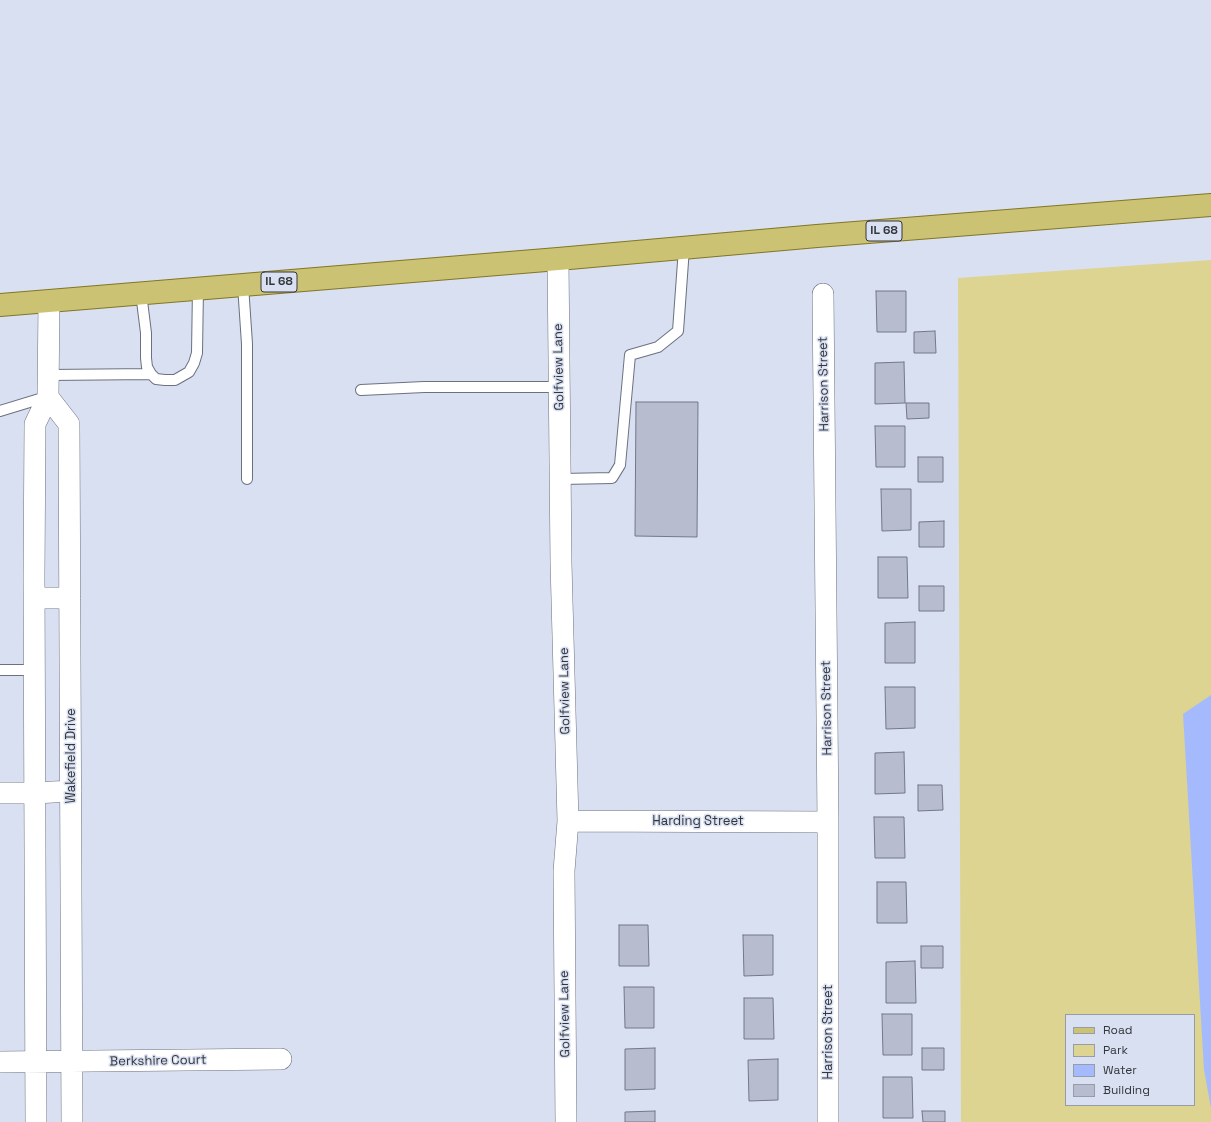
<!DOCTYPE html>
<html>
<head>
<meta charset="utf-8">
<style>
	body { margin:0 }
	#map { position:relative; width:1211px; height:1122px; overflow:hidden; background:#d9e0f1; font-family:"Space Grotesk",sans-serif }
	canvas { display:block }
	.legend { position:absolute; left:1065px; top:1014px; width:130px; height:92px; box-sizing:border-box; background:#d9e0f1; border:1px solid #979ca9; margin:0; padding:5px 7px; list-style:none; font-size:12px; color:#34363d }
	.legend li { display:flex; align-items:center; gap:8px; height:20px }
	.legend b { width:20px; border:1px solid #979ca9 }
</style>
</head>
<body>
<div id="map">
<canvas width="1211" height="1122"></canvas>
<ul class="legend">
<li><b style="height:5px;background:#ccc274"></b>Road</li>
<li><b style="height:11px;background:#ddd491"></b>Park</li>
<li><b style="height:11px;background:#a5bafd"></b>Water</li>
<li><b style="height:11px;background:#b7bdce"></b>Building</li>
</ul>
</div>
<script>
const c = document.querySelector('canvas').getContext('2d');
c.lineJoin = 'round';
function paint(path, color) { c.fillStyle = color; c.fill(path, 'evenodd'); }
const toPath = rows => new Path2D(rows.map(r => 'M' + r).join(''));
function stroke(path, color, width, dash) { c.strokeStyle = color; c.lineWidth = width; c.lineCap = dash ? 'butt' : 'round'; c.setLineDash(dash || []); c.stroke(path); }
function drawText(font, color, halo, rows, align = 'center') {
  c.font = font + ' "Space Grotesk",sans-serif'; c.lineWidth = 3; c.setLineDash([]); c.textBaseline = 'middle'; c.strokeStyle = halo; c.fillStyle = color; for (const [text, x, y, turn = 0] of rows) {
    c.save(); c.translate(x, y); c.rotate((+turn || 0) * Math.PI / 180); c.textAlign = isNaN(turn) ? turn : align; if (halo) c.strokeText(text, 0, 0); c.fillText(text, 0, 0); c.restore();
  }
}
paint(toPath([
	[1211,260,1211,1122,961,1122,958,278],
	[1066,1015,1194,1015,1194,1105,1066,1105]
]), '#ddd491');
paint(toPath([
	[1211,695,1211,1108,1204,1070,1183,714]
]), '#a5bafd');
const building = toPath([
	[876,291,906,291,906,332,877,332,876,291],
	[935,331,936,353,914,353,914,332,935,331],
	[904,362,905,403,875,404,875,363,904,362],
	[636,402,698,402,697,537,635,536,636,402],
	[906,403,929,403,929,418,907,419,906,403],
	[875,426,905,426,905,467,876,467,875,426],
	[918,457,943,457,943,482,918,482,918,457],
	[881,489,911,489,911,530,882,531,881,489],
	[944,521,944,547,919,547,919,522,944,521],
	[878,557,907,557,908,598,878,598,878,557],
	[919,586,944,586,944,611,919,611,919,586],
	[915,622,915,663,885,663,885,623,915,622],
	[885,687,915,687,915,728,886,729,885,687],
	[904,752,905,793,875,794,875,753,904,752],
	[918,785,942,785,943,810,918,811,918,785],
	[874,817,904,817,905,858,875,858,874,817],
	[877,882,906,882,907,923,877,923,877,882],
	[619,925,648,925,649,966,619,966,619,925],
	[743,935,773,935,773,975,744,976,743,935],
	[921,946,943,946,943,968,921,968,921,946],
	[915,961,916,1003,886,1003,886,962,915,961],
	[624,987,654,987,654,1028,625,1028,624,987],
	[744,998,773,998,774,1039,744,1039,744,998],
	[882,1014,912,1014,912,1055,883,1055,882,1014],
	[655,1048,655,1089,625,1090,625,1049,655,1048],
	[922,1048,944,1048,944,1070,922,1070,922,1048],
	[778,1059,778,1100,749,1101,748,1060,778,1059],
	[883,1077,912,1077,913,1118,883,1118,883,1077],
	[655,1111,655,1122,625,1122,625,1112,655,1111],
	[922,1111,945,1111,945,1122,923,1122,922,1111]
]);
paint(building, '#b7bdce');
stroke(building, '#737888', 1);
const lane = toPath([
	[243,285,247,344,247,479],
	[141,293,146,333,146,358,147,367,151,374,156,379,165,380,175,380,189,372,194,363,197,353,198,288],
	[49,375,151,374],
	[361,390,424,387,560,387],
	[0,411,46,397],
	[561,479,612,478,620,465,630,355,658,347,678,331,684,248],
	[0,670,34,670]
]);
const street = toPath([
	[558,259,561,563,568,821,564,871,566,1122],
	[823,294,828,822,828,1122],
	[48,397,69,424,72,1122],
	[34,598,70,598],
	[0,793,35,793,71,791],
	[568,821,828,822],
	[0,1062,281,1059],
	[36,1122,34,576,35,424,48,397,49,301]
]);
const primary = toPath([
	[0,305,558,259,817,236,1211,205]
]);
stroke(lane, '#6b7180', 12);
stroke(street, '#6b7180', 22);
stroke(primary, '#817624', 24);
stroke(lane, '#fff', 10);
stroke(street, '#fff', 21);
stroke(primary, '#ccc274', 22);
for (const [x, y, w] of [
	[884,231,36],
	[279,282,36]
]) { const box = new Path2D(); box.roundRect(x - w / 2, y - 10, w, 20, 3); c.fillStyle = '#d9e0f1'; c.fill(box); stroke(box, '#34363d', 1); }
drawText('bold 12px', '#34363d', null, [
	["IL 68",884,231],
	["IL 68",279,282]
]);
drawText('13px', '#34363d', '#d9e0f1', [
	["Golfview Lane",559,367,-91],
	["Harrison Street",824,384,-91],
	["Golfview Lane",565,691,-91],
	["Harrison Street",827,708,-91],
	["Wakefield Drive",71,756,-90],
	["Harding Street",698,821],
	["Golfview Lane",565,1014,-91],
	["Harrison Street",828,1032,-90],
	["Berkshire Court",158,1061,-1]
]);
</script>
</body>
</html>
